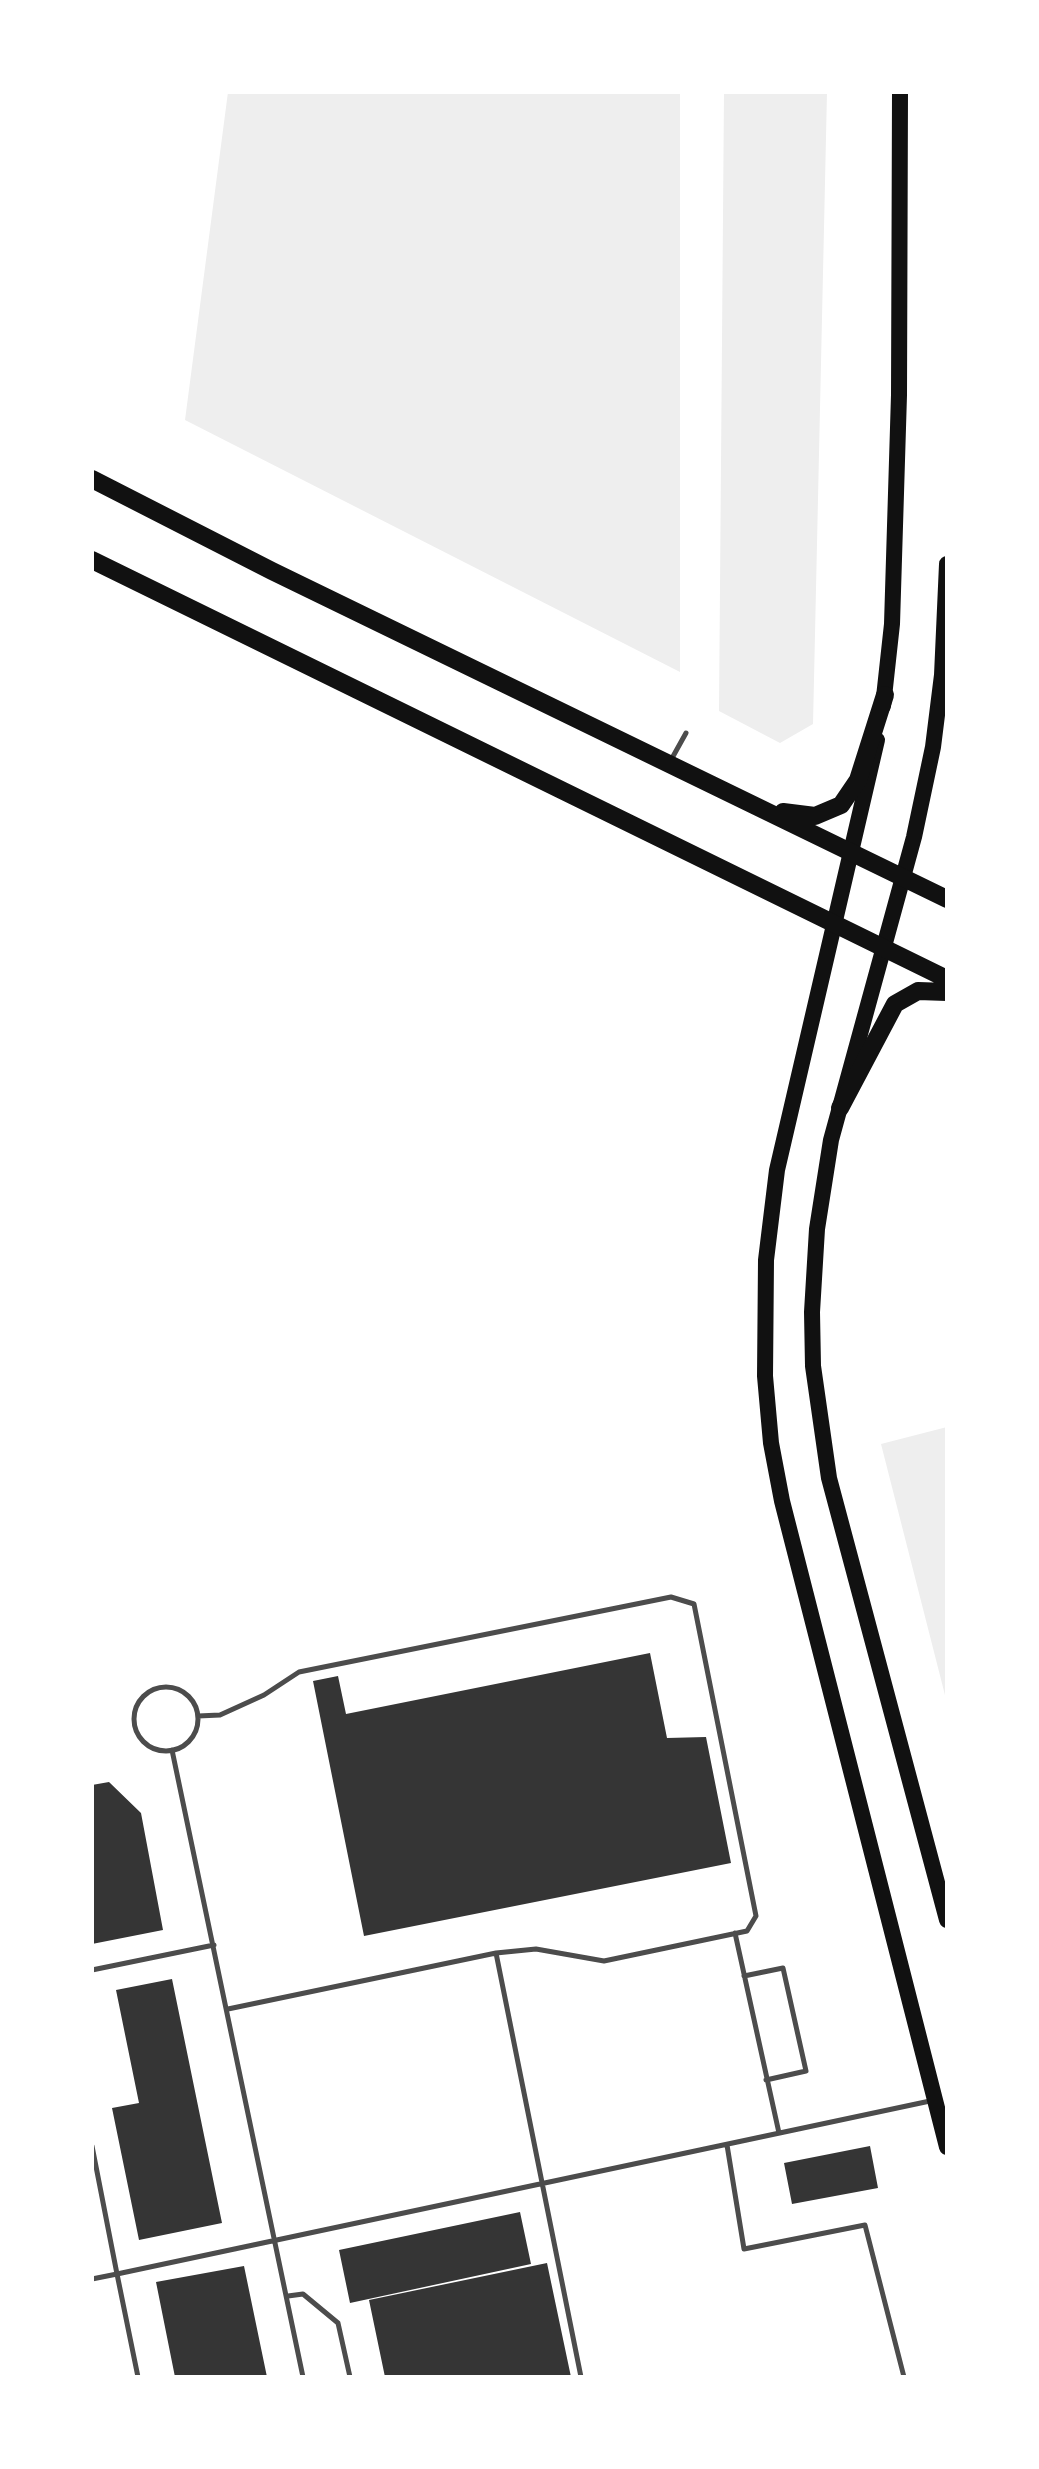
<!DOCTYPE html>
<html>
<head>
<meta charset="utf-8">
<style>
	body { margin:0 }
	#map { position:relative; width:1039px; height:2469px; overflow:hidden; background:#fff; font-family:Lato,sans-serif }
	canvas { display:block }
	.frame { position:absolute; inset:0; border:94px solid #fff; pointer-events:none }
</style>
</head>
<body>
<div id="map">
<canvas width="1039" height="2469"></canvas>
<div class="frame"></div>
</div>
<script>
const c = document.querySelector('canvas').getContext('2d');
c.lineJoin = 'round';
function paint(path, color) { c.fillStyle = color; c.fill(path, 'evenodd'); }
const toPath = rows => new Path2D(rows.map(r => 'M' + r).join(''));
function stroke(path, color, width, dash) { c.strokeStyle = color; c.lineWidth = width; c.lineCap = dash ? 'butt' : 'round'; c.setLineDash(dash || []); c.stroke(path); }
paint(toPath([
	[228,92,680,92,680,672,185,420],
	[724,92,827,92,813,724,780,743,719,711],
	[947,1427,947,1703,881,1444]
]), '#eee');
paint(toPath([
	[650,1653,667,1738,706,1737,731,1863,364,1936,313,1681,338,1676,346,1714],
	[109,1782,141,1813,163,1930,92,1944,92,1785],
	[172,1979,222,2223,139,2240,112,2108,139,2103,116,1990],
	[870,2146,878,2188,792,2204,784,2163],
	[520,2212,531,2264,350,2303,339,2250],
	[547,2263,571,2377,385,2377,369,2300],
	[244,2266,267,2377,175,2377,156,2282]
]), '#353535');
stroke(toPath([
	[671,760,686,733],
	'134 1719a32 32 0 1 1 64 0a32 32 0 1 1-64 0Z',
	[198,1716,220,1715,264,1695,299,1672,671,1597,694,1604,756,1916,747,1931,604,1961,536,1949,496,1953,228,2009],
	[172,1750,303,2377],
	[735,1933,779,2133],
	[496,1953,581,2377],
	[92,1970,214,1945],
	[744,1976,783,1968,806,2071,766,2080],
	[727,2145,744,2249,865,2225,904,2377],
	[92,2146,117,2274,930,2101],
	[92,2279,117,2274,138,2377],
	[288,2296,303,2294,338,2323,350,2377]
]), '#4c4c4c', 5);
stroke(toPath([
	[947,564,942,675,933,747,914,837,831,1140,817,1229,812,1312,813,1366,829,1478,947,1920],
	[883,706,892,624,899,395,900,92],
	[877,740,777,1170,766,1260,765,1376,771,1443,782,1501,947,2147]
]), '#111', 16);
stroke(toPath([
	[92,479,272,571,947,899],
	[92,560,947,979],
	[783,812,815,816,841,805,858,780,885,695],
	[840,1108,895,1004,918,991,947,992]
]), '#111', 18);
</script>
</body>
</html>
